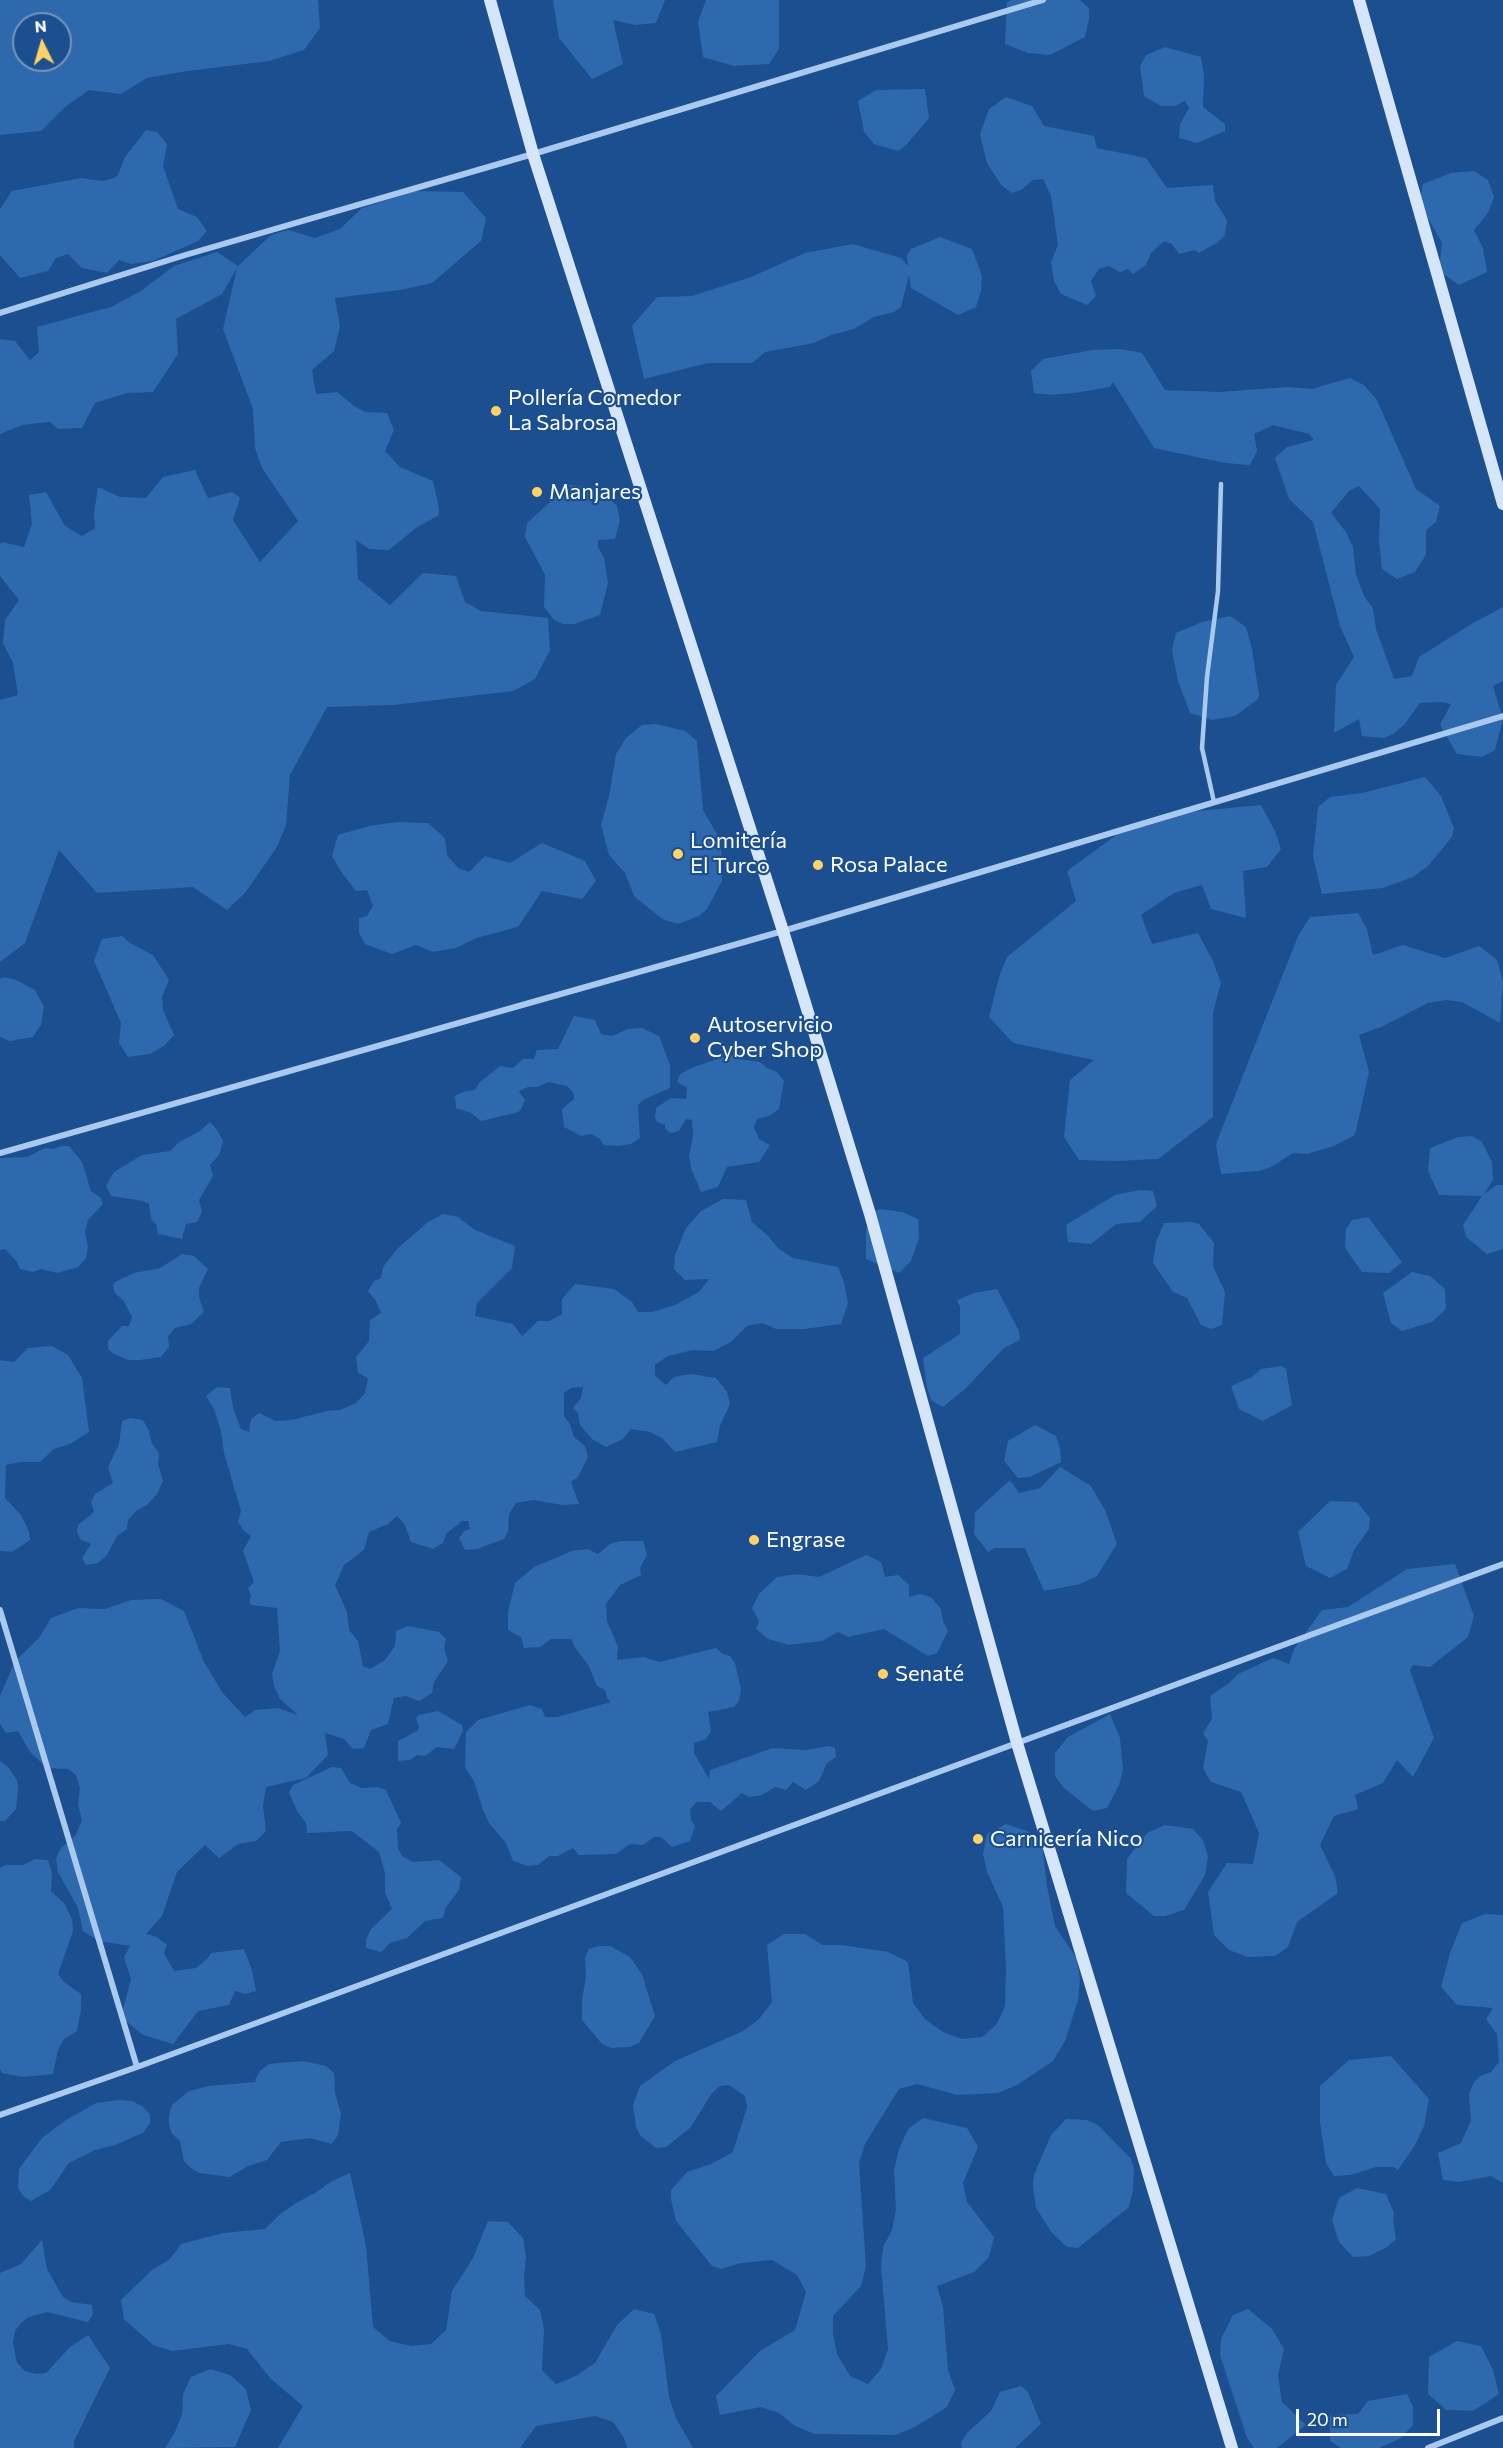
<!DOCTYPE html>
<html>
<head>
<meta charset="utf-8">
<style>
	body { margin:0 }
	#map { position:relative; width:1503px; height:2448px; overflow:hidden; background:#1b4f8f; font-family:Commissioner,sans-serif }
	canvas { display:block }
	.north { position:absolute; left:12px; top:12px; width:60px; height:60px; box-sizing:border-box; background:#1b4f8f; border:2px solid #7695bc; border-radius:50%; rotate:355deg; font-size:16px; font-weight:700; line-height:24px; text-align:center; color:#fff }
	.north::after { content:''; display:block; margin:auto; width:21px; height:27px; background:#ffd166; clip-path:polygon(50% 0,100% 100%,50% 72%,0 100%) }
	.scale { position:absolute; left:1296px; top:2409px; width:144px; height:27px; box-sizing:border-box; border:3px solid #fff; border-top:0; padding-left:8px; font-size:18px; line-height:21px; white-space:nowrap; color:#fff; -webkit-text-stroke:4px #1b4f8f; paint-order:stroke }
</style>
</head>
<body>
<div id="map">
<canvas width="1503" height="2448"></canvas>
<div class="north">N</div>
<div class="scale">20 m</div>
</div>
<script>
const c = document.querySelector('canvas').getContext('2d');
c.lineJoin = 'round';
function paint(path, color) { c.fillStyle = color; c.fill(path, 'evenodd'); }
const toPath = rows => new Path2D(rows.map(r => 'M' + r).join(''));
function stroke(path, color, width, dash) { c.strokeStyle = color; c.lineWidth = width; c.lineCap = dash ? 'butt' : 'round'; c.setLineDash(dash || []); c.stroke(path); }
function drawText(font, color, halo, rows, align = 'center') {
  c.font = font + ' Commissioner,sans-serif'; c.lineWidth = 4.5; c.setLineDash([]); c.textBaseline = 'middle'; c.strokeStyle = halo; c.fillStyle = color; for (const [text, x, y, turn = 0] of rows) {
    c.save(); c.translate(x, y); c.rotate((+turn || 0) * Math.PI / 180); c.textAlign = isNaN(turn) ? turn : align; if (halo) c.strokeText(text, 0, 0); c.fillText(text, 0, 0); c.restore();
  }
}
paint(toPath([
	[0,0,318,0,320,28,304,50,269,61,188,71,147,78,121,94,89,90,65,107,41,131,0,135],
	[24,24,60,24,60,60,24,60],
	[553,0,665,0,656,23,635,25,613,20,623,64,592,79,559,38],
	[706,0,779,0,779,49,769,64,734,66,703,57,698,22],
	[1011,0,1080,0,1089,8,1089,19,1085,37,1050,55,1028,53,1005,44,1007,2],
	[1165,47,1201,57,1204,75,1203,107,1225,124,1225,131,1197,143,1179,138,1180,124,1189,108,1185,101,1175,106,1161,106,1144,96,1140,66,1146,55],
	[925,89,929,118,907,144,898,151,874,144,864,132,858,101,876,90],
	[1006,97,1032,106,1044,126,1094,136,1097,148,1146,158,1167,188,1213,185,1215,201,1227,220,1225,235,1217,243,1199,253,1194,250,1179,254,1172,244,1164,241,1151,253,1146,265,1133,274,1128,269,1120,272,1109,266,1099,269,1091,281,1096,296,1087,305,1061,294,1054,281,1051,262,1058,245,1051,196,1043,179,1033,180,1021,190,1012,193,1001,185,987,163,980,134,989,109],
	[146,130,157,132,167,144,163,166,178,209,197,217,207,231,198,241,153,261,131,264,119,260,107,273,82,268,68,254,56,258,48,271,20,278,0,255,0,209,12,191,81,178,102,181,114,178,118,175,125,157],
	[1474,171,1488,180,1494,197,1488,213,1474,230,1483,248,1487,272,1459,285,1439,271,1442,243,1428,218,1420,199,1423,184,1451,173],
	[416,191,463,192,486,218,481,241,432,283,400,290,335,298,340,327,334,351,312,370,316,394,337,392,354,406,365,412,387,413,394,430,385,451,400,467,433,481,438,503,439,515,416,528,389,550,369,549,356,540,358,579,390,605,423,573,456,576,465,602,481,611,548,618,550,650,535,679,513,691,393,705,327,707,290,775,286,825,277,847,245,893,227,910,193,887,97,893,59,850,25,943,0,962,0,700,18,695,13,663,3,643,5,620,19,600,0,576,0,544,2,542,24,547,32,524,29,495,46,492,65,526,82,536,95,528,94,513,98,487,120,497,146,498,163,477,195,470,208,498,232,492,240,498,233,520,260,562,298,521,262,468,255,448,253,409,223,329,237,268,222,294,176,319,178,354,153,392,127,393,95,403,82,428,58,429,50,422,22,425,0,434,0,339,15,341,30,360,39,352,37,327,111,307,141,291,174,266,217,252,238,266,271,235,288,230,315,238,340,229,362,208],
	[940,237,972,249,982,276,981,291,976,307,958,315,911,288,909,275,901,307,894,312,874,317,854,329,831,335,814,343,765,352,752,363,708,363,644,379,632,326,657,297,692,296,751,277,805,253,853,244,901,258,908,266,907,255,911,249],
	[1120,349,1142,353,1165,390,1220,392,1287,387,1312,389,1350,378,1364,385,1377,400,1416,489,1440,506,1436,522,1426,530,1426,555,1415,572,1397,579,1382,569,1379,540,1380,509,1359,486,1349,491,1331,513,1346,532,1353,547,1356,575,1365,598,1373,608,1376,629,1394,679,1412,676,1419,657,1473,623,1503,607,1503,681,1493,686,1503,719,1495,750,1482,757,1457,754,1440,725,1451,704,1441,702,1420,703,1404,725,1393,734,1384,738,1362,736,1359,719,1334,733,1336,685,1354,657,1340,626,1313,522,1289,499,1275,458,1287,447,1314,440,1309,434,1273,425,1254,434,1257,451,1250,465,1225,463,1154,448,1113,382,1110,387,1081,392,1052,395,1034,393,1031,371,1043,359,1092,350],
	[569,485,594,487,602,491,617,506,620,521,615,539,598,540,598,547,604,558,608,583,600,615,574,624,563,624,554,620,544,607,545,575,525,537,527,523],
	[1230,616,1246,627,1252,649,1259,695,1258,699,1235,716,1212,720,1190,713,1178,681,1172,650,1176,633,1202,622],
	[656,724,685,731,697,741,703,810,721,841,722,881,707,909,699,916,678,924,662,919,634,896,625,873,609,855,601,825,609,796,616,754,626,738,642,725],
	[1425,777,1441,796,1454,828,1452,837,1428,866,1413,877,1383,888,1322,894,1313,857,1318,807,1330,797,1362,793],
	[1261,805,1275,831,1281,849,1267,867,1243,871,1246,918,1211,909,1202,885,1174,893,1141,915,1152,944,1198,933,1213,961,1221,983,1213,1012,1213,1117,1158,1159,1116,1161,1079,1160,1064,1137,1070,1080,1094,1060,1013,1043,989,1017,999,977,1007,957,1076,901,1067,871,1126,828,1177,813],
	[397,822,428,823,445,838,447,855,458,868,469,872,485,856,510,863,542,843,585,861,596,881,582,899,542,891,518,927,476,938,456,948,433,952,416,945,392,954,365,944,359,933,359,918,367,916,373,906,367,890,356,891,342,873,332,856,338,835,369,826],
	[1358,913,1367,929,1373,955,1403,945,1445,958,1479,946,1497,960,1503,982,1500,1023,1462,1002,1447,1000,1428,1003,1381,1027,1359,1035,1369,1072,1355,1135,1334,1146,1307,1154,1293,1153,1271,1167,1259,1171,1221,1174,1216,1145,1219,1136,1298,936,1310,917],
	[122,936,130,943,153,955,169,980,162,997,163,1010,174,1035,165,1045,150,1054,128,1057,119,1043,121,1023,94,961,102,939],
	[4,977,16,980,35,990,44,1007,41,1025,33,1037,10,1041,0,1037,0,979],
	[574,1016,595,1020,601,1034,612,1036,628,1029,642,1028,659,1036,670,1065,670,1088,643,1100,638,1105,640,1138,631,1144,619,1146,604,1145,599,1138,591,1134,581,1136,564,1127,562,1109,574,1099,573,1092,567,1086,549,1082,537,1087,528,1087,519,1091,525,1100,520,1111,515,1113,481,1121,471,1113,456,1108,455,1096,463,1092,475,1090,480,1082,500,1066,513,1068,523,1059,534,1059,537,1050,558,1049],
	[730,1055,739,1059,760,1062,767,1068,777,1072,784,1081,779,1109,769,1116,757,1119,754,1127,759,1139,770,1145,759,1162,727,1167,718,1187,701,1192,691,1168,689,1155,693,1136,692,1120,686,1119,679,1131,671,1133,665,1129,665,1125,657,1122,655,1117,656,1108,671,1098,686,1099,687,1088,677,1082,680,1074,696,1066],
	[210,1122,217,1130,223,1141,219,1155,210,1165,213,1176,199,1200,202,1212,197,1222,186,1224,182,1239,158,1234,156,1224,151,1219,149,1204,143,1201,111,1196,106,1186,114,1172,142,1155,170,1151,179,1142,200,1131],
	[1472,1136,1482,1142,1492,1162,1493,1180,1484,1194,1497,1185,1503,1185,1503,1249,1487,1254,1466,1237,1463,1225,1482,1196,1439,1195,1428,1171,1430,1148,1458,1137],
	[61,1146,69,1146,82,1162,91,1191,101,1198,103,1204,88,1220,85,1232,88,1247,86,1258,78,1267,57,1273,41,1269,33,1272,20,1269,17,1262,5,1249,0,1250,0,1158,27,1157,45,1148,53,1149],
	[1140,1190,1153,1191,1157,1206,1140,1222,1116,1224,1091,1244,1068,1242,1066,1225,1115,1195],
	[723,1199,746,1200,752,1222,767,1235,779,1249,793,1258,838,1267,844,1282,848,1303,841,1324,804,1329,776,1329,762,1323,747,1326,731,1342,713,1351,693,1350,668,1356,655,1365,655,1376,666,1385,674,1377,691,1374,716,1378,727,1392,730,1404,720,1426,717,1442,675,1452,662,1438,650,1432,631,1429,623,1439,606,1447,592,1439,580,1425,578,1413,573,1408,581,1398,583,1387,571,1388,564,1393,564,1416,570,1424,574,1437,585,1446,588,1457,578,1477,571,1482,579,1504,562,1505,534,1500,516,1503,509,1514,508,1532,504,1539,477,1549,465,1550,459,1538,464,1531,470,1529,468,1521,462,1521,446,1534,443,1543,433,1549,411,1542,405,1525,397,1516,388,1524,369,1532,364,1550,344,1565,335,1585,347,1612,349,1630,358,1641,363,1666,370,1669,385,1660,395,1646,396,1631,408,1626,439,1632,446,1639,444,1648,448,1661,434,1682,432,1693,419,1701,406,1696,394,1698,388,1724,371,1730,364,1748,353,1749,344,1739,325,1733,328,1755,306,1778,266,1787,263,1806,266,1831,256,1841,238,1844,219,1858,205,1845,177,1872,162,1916,146,1934,157,1937,167,1945,164,1953,174,1971,196,1968,208,1958,211,1953,244,1949,252,1970,256,1991,246,1994,235,1991,229,2005,198,2011,173,2044,143,2035,121,2017,131,1979,124,1957,130,1946,99,1941,83,1931,78,1908,58,1872,56,1858,61,1848,76,1835,82,1820,78,1805,80,1788,76,1775,68,1769,47,1768,30,1752,18,1731,6,1733,0,1724,0,1696,15,1661,39,1638,51,1618,78,1608,105,1609,131,1600,161,1599,184,1611,204,1662,222,1692,245,1717,255,1710,278,1708,298,1715,280,1699,274,1686,272,1674,280,1651,277,1608,251,1605,249,1602,251,1596,248,1588,254,1582,243,1551,251,1536,244,1531,238,1522,241,1511,224,1453,221,1431,214,1409,206,1396,217,1387,230,1388,233,1408,241,1429,249,1432,251,1419,259,1413,276,1421,291,1420,327,1411,340,1410,356,1403,365,1393,368,1378,358,1373,356,1357,369,1341,370,1320,381,1313,376,1301,368,1291,374,1281,381,1278,383,1267,398,1248,428,1222,443,1214,458,1217,475,1230,515,1246,512,1268,477,1303,475,1316,513,1324,522,1336,538,1321,549,1321,562,1314,562,1299,575,1284,614,1289,632,1302,638,1312,652,1312,675,1305,699,1292,709,1279,685,1280,674,1269,675,1255,686,1228,701,1211],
	[880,1209,902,1212,918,1219,919,1238,911,1261,899,1273,866,1259,866,1230,870,1214],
	[1368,1217,1402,1262,1389,1273,1362,1272,1345,1248,1346,1229,1352,1220],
	[1191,1222,1199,1224,1214,1243,1213,1266,1225,1292,1222,1325,1211,1329,1201,1325,1187,1298,1173,1292,1153,1263,1156,1242,1164,1223],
	[182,1254,194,1256,208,1269,199,1288,199,1297,204,1312,191,1324,175,1328,168,1336,169,1347,161,1357,140,1360,128,1360,114,1354,108,1349,108,1341,122,1326,129,1326,132,1317,123,1300,115,1293,113,1286,115,1282,134,1273,160,1268],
	[1412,1272,1430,1276,1445,1289,1446,1309,1432,1322,1402,1331,1391,1323,1383,1293],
	[997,1289,1019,1331,1020,1340,1004,1348,965,1389,943,1407,932,1401,927,1388,923,1358,960,1334,960,1307,957,1300,974,1293],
	[52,1346,68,1355,82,1378,89,1432,70,1444,54,1449,40,1462,20,1462,6,1465,5,1498,21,1515,29,1532,30,1540,12,1552,0,1551,0,1360,14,1362,28,1348],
	[1281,1366,1286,1369,1292,1405,1263,1421,1239,1409,1231,1386,1252,1377,1261,1369],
	[130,1418,143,1420,149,1431,152,1444,159,1453,158,1464,163,1481,157,1494,147,1505,136,1511,128,1520,127,1529,117,1536,107,1555,98,1563,86,1565,82,1558,91,1544,80,1539,77,1532,78,1525,94,1512,91,1502,95,1494,113,1483,108,1467,119,1444,122,1421],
	[1035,1425,1056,1436,1060,1448,1061,1462,1030,1477,1018,1478,1004,1461,1008,1441],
	[1060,1467,1091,1486,1105,1510,1117,1544,1097,1576,1080,1584,1044,1591,1025,1548,995,1548,988,1552,974,1534,975,1512,1010,1480,1019,1493,1040,1488],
	[1330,1501,1357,1502,1370,1518,1369,1529,1354,1550,1347,1569,1330,1578,1306,1566,1298,1532],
	[620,1541,643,1541,647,1555,640,1568,641,1575,620,1585,606,1604,607,1621,618,1647,617,1660,644,1657,659,1662,716,1648,723,1654,730,1656,735,1663,741,1689,739,1701,734,1707,708,1712,711,1731,706,1739,694,1743,694,1753,709,1779,710,1770,773,1748,805,1750,829,1746,835,1748,836,1757,827,1763,819,1781,806,1790,793,1782,786,1790,775,1787,762,1795,749,1797,742,1793,721,1811,710,1802,697,1802,690,1809,691,1820,695,1826,690,1841,672,1847,661,1837,654,1837,643,1845,630,1844,616,1854,579,1855,573,1848,558,1856,549,1856,538,1865,528,1866,513,1861,506,1843,489,1823,483,1810,474,1781,465,1768,466,1732,478,1720,530,1705,542,1709,545,1717,557,1717,611,1702,607,1698,605,1690,597,1686,589,1666,576,1649,571,1639,551,1639,540,1647,524,1648,521,1637,508,1630,508,1612,515,1583,534,1567,572,1551,588,1549,598,1554,610,1544],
	[866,1555,881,1562,885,1577,898,1575,909,1585,909,1597,920,1594,931,1597,941,1609,943,1621,948,1631,937,1653,928,1656,884,1629,848,1637,838,1632,822,1641,789,1645,768,1639,756,1629,759,1621,752,1608,759,1594,777,1577,797,1574,819,1577],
	[1455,1564,1474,1616,1468,1637,1430,1667,1413,1665,1410,1670,1434,1738,1413,1777,1397,1760,1383,1783,1355,1795,1358,1809,1334,1816,1320,1845,1335,1876,1338,1893,1297,1922,1288,1947,1275,1956,1248,1957,1229,1950,1214,1935,1208,1892,1227,1863,1253,1864,1259,1833,1241,1792,1211,1782,1203,1768,1208,1741,1203,1733,1212,1719,1210,1696,1229,1683,1238,1674,1273,1658,1289,1664,1294,1649,1322,1610,1348,1607,1407,1569],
	[438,1711,462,1725,463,1731,454,1749,437,1747,425,1756,417,1755,410,1760,398,1761,398,1741,417,1731,419,1728,416,1718,419,1715],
	[1110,1714,1120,1738,1123,1770,1119,1785,1107,1808,1093,1811,1064,1788,1055,1776,1055,1753,1068,1737],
	[0,1761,8,1767,17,1780,18,1789,16,1809,5,1821,0,1821],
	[332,1767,341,1768,350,1783,362,1788,378,1787,386,1790,401,1823,397,1829,398,1848,402,1856,413,1862,439,1860,461,1877,459,1890,446,1907,443,1918,425,1921,407,1938,390,1943,381,1952,366,1948,366,1940,371,1929,392,1909,385,1892,385,1873,379,1852,352,1831,307,1833,306,1823,297,1811,289,1792,293,1785],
	[1006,1824,1027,1831,1042,1844,1047,1886,1055,1926,1077,1959,1080,1980,1078,2000,1065,2041,1053,2061,1017,2085,998,2093,957,2095,917,2084,899,2089,865,2144,859,2163,866,2267,861,2286,833,2316,833,2335,837,2354,850,2376,868,2384,881,2369,888,2349,881,2266,883,2247,892,2230,896,2210,894,2170,899,2149,908,2129,923,2118,967,2128,978,2147,963,2183,967,2202,994,2237,989,2257,974,2272,937,2286,943,2307,948,2370,955,2390,947,2407,915,2427,895,2435,815,2434,795,2426,779,2413,761,2407,720,2415,716,2396,760,2351,795,2330,806,2292,797,2275,772,2260,741,2263,721,2269,712,2266,676,2221,671,2199,671,2190,687,2172,711,2164,733,2152,747,2107,745,2096,729,2085,720,2086,712,2093,690,2128,666,2147,656,2148,640,2135,636,2127,633,2105,640,2086,675,2061,743,2031,759,2019,772,2002,767,1945,784,1934,805,1934,822,1945,842,1945,888,1952,908,1962,913,2003,925,2019,943,2032,962,2039,982,2037,997,2024,1005,2006,1006,1967,1003,1907,987,1872,983,1854,987,1834],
	[1165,1825,1193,1829,1203,1840,1208,1856,1205,1875,1184,1910,1165,1916,1154,1916,1126,1893,1127,1859,1147,1833],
	[35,1859,48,1860,52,1873,51,1891,64,1903,72,1919,73,1931,58,1974,64,1982,81,1994,81,2010,77,2031,64,2039,58,2050,53,2074,23,2077,2,2073,0,2069,0,1868,5,1865,23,1865],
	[1485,1914,1503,1915,1503,2183,1491,2176,1459,2182,1443,2180,1438,2153,1461,2143,1471,2120,1469,2094,1474,2082,1480,2076,1491,2072,1499,2062,1497,2034,1486,2019,1493,2008,1457,2005,1441,1987,1450,1953,1462,1923],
	[599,1946,610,1946,630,1957,642,1974,649,1997,655,2016,639,2043,630,2047,611,2048,602,2044,582,2020,582,1999,586,1978,585,1958,589,1949],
	[1391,2056,1429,2099,1424,2126,1415,2145,1398,2170,1394,2167,1376,2167,1351,2175,1334,2176,1326,2163,1320,2122,1320,2086,1349,2060],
	[303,2061,326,2066,334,2073,335,2093,341,2114,338,2135,332,2144,310,2138,281,2142,267,2160,248,2166,229,2177,199,2173,191,2168,184,2161,180,2141,172,2134,169,2125,169,2115,172,2105,189,2091,209,2086,256,2082,255,2080,260,2071,269,2064],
	[119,2100,132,2101,142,2106,150,2114,150,2123,143,2133,115,2145,95,2150,69,2163,50,2190,31,2201,23,2196,18,2188,19,2169,42,2138,66,2120,96,2103],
	[1066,2119,1087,2120,1098,2125,1131,2159,1134,2169,1133,2190,1129,2207,1078,2248,1067,2247,1052,2233,1036,2208,1033,2187,1034,2175,1051,2135],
	[350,2173,366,2246,373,2327,390,2341,411,2346,431,2344,446,2330,452,2291,473,2258,488,2221,508,2222,523,2238,526,2257,524,2276,525,2296,540,2310,544,2329,542,2370,556,2384,576,2376,595,2363,617,2325,634,2309,654,2314,661,2334,669,2397,676,2418,693,2448,627,2448,624,2438,613,2422,595,2416,536,2426,520,2448,278,2448,303,2406,271,2379,247,2349,229,2344,172,2351,153,2345,124,2319,121,2300,152,2270,170,2259,181,2244,223,2233,265,2229,280,2214,296,2203,315,2193,332,2181],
	[1357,2188,1386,2194,1394,2213,1393,2221,1396,2239,1387,2247,1369,2256,1353,2257,1339,2242,1332,2220,1339,2198],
	[42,2240,47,2269,63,2297,71,2302,92,2305,93,2314,88,2322,47,2312,29,2317,21,2323,15,2331,13,2342,17,2363,25,2371,36,2374,46,2373,70,2347,88,2335,110,2368,74,2441,74,2448,0,2448,0,2273,21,2264],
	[1248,2309,1272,2329,1284,2349,1278,2375,1282,2402,1306,2425,1277,2448,1254,2448,1247,2438,1220,2355,1221,2339,1233,2315],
	[1457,2341,1481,2346,1493,2370,1499,2394,1473,2411,1446,2410,1428,2394,1429,2357],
	[210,2369,230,2375,246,2389,251,2410,235,2447,165,2448,175,2432,182,2414,183,2394,191,2377],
	[1021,2386,1028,2392,1041,2424,1015,2448,962,2448,961,2443,967,2433,991,2411,1000,2392],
	[1407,2394,1413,2407,1413,2425,1401,2438,1379,2448,1341,2448,1330,2441,1330,2415,1358,2414,1368,2401]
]), '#2e69ad');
stroke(toPath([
	[1214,802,1202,748,1207,677,1218,591,1221,484]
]), '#a9c9ee', 4.5);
stroke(toPath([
	[0,313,182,256,533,154,1043,0],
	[0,1153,783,931,1503,716],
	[0,1610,137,2067],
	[0,2115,137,2067,1503,1564],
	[1428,2448,1503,2418]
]), '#a9c9ee', 6);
stroke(toPath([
	[490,0,533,154,783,931,870,1214,1017,1743,1232,2448],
	[1359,0,1503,504]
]), '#d6e6fa', 12);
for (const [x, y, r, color] of [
	[496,411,6,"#ffd166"],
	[537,492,6,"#ffd166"],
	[678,854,6,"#ffd166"],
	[818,865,6,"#ffd166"],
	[695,1038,6,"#ffd166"],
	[754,1540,6,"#ffd166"],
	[883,1674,6,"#ffd166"],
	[978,1839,6,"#ffd166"]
]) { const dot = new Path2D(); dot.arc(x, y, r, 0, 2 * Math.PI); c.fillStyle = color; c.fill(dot); stroke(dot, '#1b4f8f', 2); }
drawText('22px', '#fff', '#1b4f8f', [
	["Pollería Comedor",508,398],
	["La Sabrosa",508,423],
	["Manjares",549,492],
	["Lomitería",690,841],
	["El Turco",690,866],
	["Rosa Palace",830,865],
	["Autoservicio",707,1025],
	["Cyber Shop",707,1050],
	["Engrase",766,1540],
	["Senaté",895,1674],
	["Carnicería Nico",990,1839]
], 'left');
</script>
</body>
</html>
